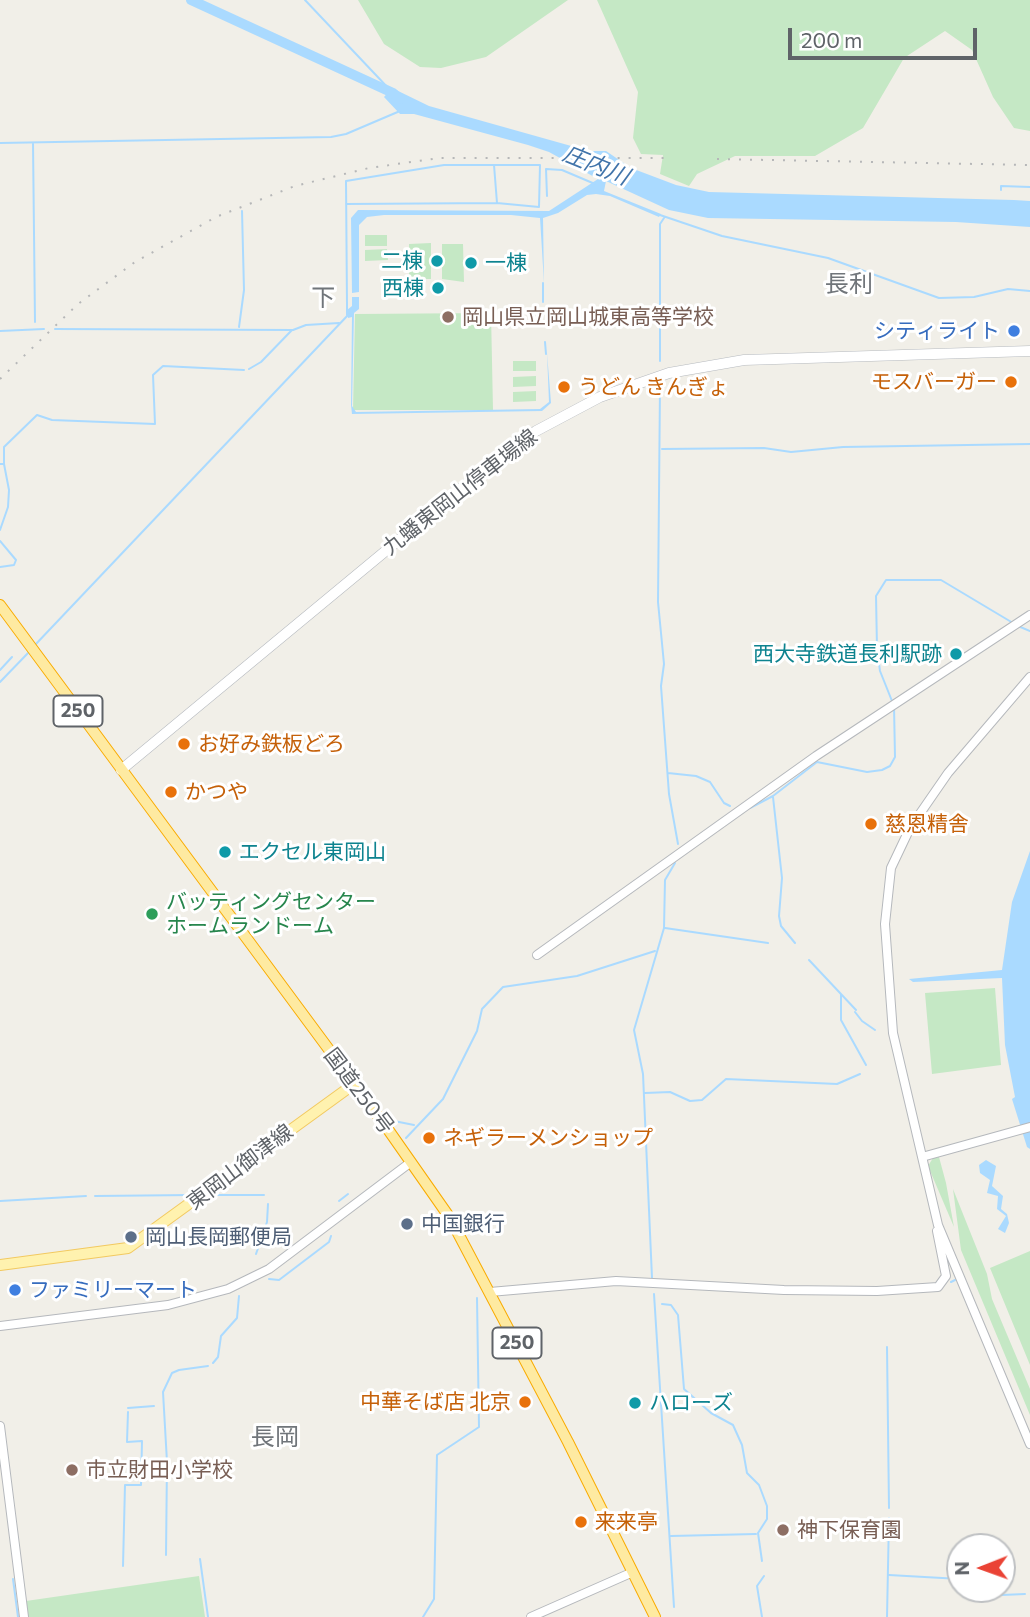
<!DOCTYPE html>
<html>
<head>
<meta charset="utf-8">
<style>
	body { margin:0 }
	#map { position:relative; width:1030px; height:1617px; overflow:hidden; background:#f1efe8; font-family:Commissioner,sans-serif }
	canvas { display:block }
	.north { position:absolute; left:946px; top:1533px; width:70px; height:70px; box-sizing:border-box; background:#fff; border:2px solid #bfc1c3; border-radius:50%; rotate:269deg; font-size:19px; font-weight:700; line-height:28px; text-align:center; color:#5f6368 }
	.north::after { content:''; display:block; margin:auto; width:24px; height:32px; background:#ea4335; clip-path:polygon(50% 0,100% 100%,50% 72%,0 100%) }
	.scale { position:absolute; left:788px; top:28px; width:189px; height:32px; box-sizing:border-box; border:4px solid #5f6368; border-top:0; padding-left:9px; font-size:21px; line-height:24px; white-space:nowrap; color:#5f6368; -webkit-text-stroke:5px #fff; paint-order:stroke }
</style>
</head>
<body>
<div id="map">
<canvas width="1030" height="1617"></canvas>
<div class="north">N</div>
<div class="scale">200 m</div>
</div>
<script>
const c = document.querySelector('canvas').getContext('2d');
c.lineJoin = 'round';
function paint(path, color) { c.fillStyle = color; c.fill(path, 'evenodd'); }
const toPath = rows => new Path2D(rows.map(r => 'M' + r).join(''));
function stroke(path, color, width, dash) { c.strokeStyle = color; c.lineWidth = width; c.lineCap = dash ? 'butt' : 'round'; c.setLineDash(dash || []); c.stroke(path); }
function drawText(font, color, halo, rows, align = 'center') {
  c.font = font + ' Commissioner,"Noto Sans JP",sans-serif'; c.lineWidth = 6; c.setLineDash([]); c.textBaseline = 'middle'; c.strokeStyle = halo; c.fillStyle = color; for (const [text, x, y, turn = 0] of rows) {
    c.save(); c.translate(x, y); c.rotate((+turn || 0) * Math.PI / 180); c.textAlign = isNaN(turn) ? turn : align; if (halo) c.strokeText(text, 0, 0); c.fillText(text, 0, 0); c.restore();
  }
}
paint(toPath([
	[358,0,568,0,486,57,441,68,420,67,384,44],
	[597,0,1030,0,1030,131,1014,128,993,97,972,50,945,31,904,58,863,128,815,156,735,156,697,174,689,186,660,174,663,155,641,154,633,138,638,92],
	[365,235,387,235,387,246,365,246],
	[431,243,431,279,418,279,418,287,409,288,409,244],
	[442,244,463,244,464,282,442,279],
	[387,249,388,260,365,261,365,250],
	[491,313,493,410,353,410,355,314],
	[513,361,536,361,536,371,513,371],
	[536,376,536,386,513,387,513,377],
	[536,391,536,401,513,402,513,392],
	[995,988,1001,1065,932,1074,925,993],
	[939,1157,946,1183,954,1227,928,1166,933,1158],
	[953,1189,987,1274,992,1299,1030,1389,1030,1415,961,1250],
	[1030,1251,1030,1365,990,1268],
	[199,1576,205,1617,28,1617,26,1601]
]), '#c5e8c5');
paint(toPath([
	[392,88,429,106,589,151,606,151,631,168,676,185,709,192,1014,200,1030,201,1030,227,956,222,708,218,669,210,606,181,604,191,661,214,659,217,610,196,596,194,587,195,558,213,543,218,544,283,540,218,511,215,384,215,367,217,359,225,359,292,352,293,351,218,358,210,549,211,598,179,549,152,528,145,414,114,400,114,384,97],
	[352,297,359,297,359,309,354,313,352,406,356,412,540,409,549,402,547,353,551,403,542,411,352,414,351,405,352,317,348,318,347,310,352,306],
	[1030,851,1030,1149,1027,1147,1012,1099,1015,1097,1005,1045,1002,978,913,982,909,979,1002,970,1012,902],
	[986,1160,996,1166,992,1186,1003,1196,1001,1209,1007,1214,1009,1223,1005,1233,998,1229,1006,1216,997,1209,998,1196,987,1193,990,1180,980,1173,979,1165]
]), '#aadaff');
stroke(toPath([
	[305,0,391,91],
	[0,143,331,137,346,134,400,111],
	[33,143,35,322],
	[494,165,497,203],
	[1001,190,1001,186,1030,187],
	[547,196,546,169,562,170,595,184],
	[346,204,497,203,539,207,540,165,444,165,346,181,347,305,347,315],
	[660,215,722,236,828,258,939,298,974,297,1008,289,1030,291],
	[543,302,543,283],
	[239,327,244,290,242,211],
	[55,329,293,330,306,325,339,323],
	[0,331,44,329],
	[545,342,546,354],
	[660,361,660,224,664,218],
	[249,369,261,362,292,330],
	[660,387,658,602,664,664,661,686,669,794,678,844],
	[662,449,764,448,791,452,843,447,1030,444],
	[0,464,4,464,4,447,37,415,52,420,155,424,153,375,163,366,244,370],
	[0,530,8,507,9,490,4,464],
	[0,541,16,560,14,565,0,567],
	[1018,626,1030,631],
	[35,645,349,314],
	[0,670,12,657],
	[0,682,29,652],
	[892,701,880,671,877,648,876,596,886,580,941,580,1013,623],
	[668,773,696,776,710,782,724,803,730,806],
	[773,797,782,878,779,916,781,926,795,943],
	[750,808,773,796,817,762,867,772,882,770,890,766,895,757,894,706],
	[665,928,768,943],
	[809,960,856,1010],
	[841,994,841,1020,866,1065],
	[855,1012,862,1021,875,1030],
	[645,1093,670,1092,690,1101,702,1100,726,1079,837,1084,860,1074],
	[394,1121,414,1125],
	[406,1138,443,1099,477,1031,482,1009,503,987,577,976,655,951],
	[208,1195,264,1195],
	[95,1196,192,1195],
	[0,1201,86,1196],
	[339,1201,348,1194],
	[256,1254,267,1222,268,1204],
	[652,1278,643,1074,634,1030,664,928,665,880,675,863],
	[269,1279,279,1280,329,1242,331,1236],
	[951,1282,955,1280],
	[654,1294,674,1607],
	[662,1304,671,1305,678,1315,684,1389,711,1413,733,1425,742,1445,747,1473,759,1485,767,1506,767,1519,758,1533,762,1561],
	[887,1347,889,1508],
	[213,1363,218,1357,221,1336,237,1318,239,1296],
	[128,1408,154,1406],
	[671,1536,756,1534],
	[166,1555,167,1462,163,1392,172,1373,179,1370,208,1366],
	[200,1559,208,1617],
	[123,1566,125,1485,141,1485,142,1441,127,1442,128,1412],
	[889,1575,960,1579],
	[13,1579,18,1617],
	[995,1591,1002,1595,1025,1594],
	[423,1617,434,1599,437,1455,479,1427,477,1298],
	[762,1617,757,1586,764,1576],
	[887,1617,889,1518]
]), '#aadaff', 2);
stroke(toPath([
	[191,0,393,93,400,99]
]), '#aadaff', 10);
const tertiary = toPath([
	[1030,677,948,773,910,828,891,868,885,924,893,1033,938,1225,1030,1444],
	[537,955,816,756,1030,615],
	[922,1157,1030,1127],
	[490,1292,616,1281,784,1290,877,1291,938,1287,946,1276,937,1231],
	[0,1326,168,1305,228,1289,269,1269,411,1162],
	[0,1426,24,1617],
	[531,1617,633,1572]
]);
const secondary = toPath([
	[121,770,493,462,536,431,600,397,669,373,744,360,1030,351]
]);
const primary = toPath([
	[0,1265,128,1248,354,1084]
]);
const trunk = toPath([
	[0,605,387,1128,450,1218,568,1442,655,1617]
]);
stroke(tertiary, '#b5b8bc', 10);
stroke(secondary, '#b6babf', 11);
stroke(primary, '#f2c960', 12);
stroke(trunk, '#f9ab00', 12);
stroke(tertiary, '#fff', 8);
stroke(secondary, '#fff', 10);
stroke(primary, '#fff2af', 10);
stroke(trunk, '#feeaa1', 10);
stroke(toPath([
	[717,159,1030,165],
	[0,379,78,304,135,262,216,217,295,186,369,168,439,158,665,158]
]), '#b6b7b8', 2, [2, 9]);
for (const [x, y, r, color] of [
	[437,261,7,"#0f9aa8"],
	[471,263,7,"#0f9aa8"],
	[438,288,7,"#0f9aa8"],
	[448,317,7,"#8d6e63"],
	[1014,331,7,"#3f7fe0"],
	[1011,382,7,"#e8710a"],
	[564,387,7,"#e8710a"],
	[956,654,7,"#0f9aa8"],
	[184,744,7,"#e8710a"],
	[171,792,7,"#e8710a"],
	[871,824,7,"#e8710a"],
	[225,852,7,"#0f9aa8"],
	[152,914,7,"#2e9e5b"],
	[429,1138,7,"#e8710a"],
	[407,1224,7,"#5c6f8a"],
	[131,1237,7,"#5c6f8a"],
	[15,1290,7,"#3f7fe0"],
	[525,1402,7,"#e8710a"],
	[635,1403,7,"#0f9aa8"],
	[72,1470,7,"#8d6e63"],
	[581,1522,7,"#e8710a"],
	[783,1530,7,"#8d6e63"]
]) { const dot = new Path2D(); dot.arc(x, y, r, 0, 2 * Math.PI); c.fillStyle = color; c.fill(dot); stroke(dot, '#fff', 2.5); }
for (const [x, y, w] of [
	[78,711,49],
	[517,1343,49]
]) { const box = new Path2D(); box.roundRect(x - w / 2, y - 15.5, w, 31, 5); c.fillStyle = '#fff'; c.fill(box); stroke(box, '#5f6368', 2); }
drawText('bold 19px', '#5f6368', null, [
	["250",78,711],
	["250",517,1343]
]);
drawText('21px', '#0d838f', '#fff', [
	["二棟",423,261],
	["一棟",485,263,"left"],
	["西棟",424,288],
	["西大寺鉄道長利駅跡",942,654],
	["エクセル東岡山",239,852,"left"],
	["ハローズ",649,1403,"left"]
], 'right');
drawText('21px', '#785e54', '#fff', [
	["岡山県立岡山城東高等学校",462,317],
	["市立財田小学校",86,1470],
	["神下保育園",797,1530]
], 'left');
drawText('21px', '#366cbe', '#fff', [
	["シティライト",1000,331],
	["ファミリーマート",29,1290,"left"]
], 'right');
drawText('21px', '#c56008', '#fff', [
	["モスバーガー",997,382,"right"],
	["うどん きんぎょ",578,387],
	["お好み鉄板どろ",198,744],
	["かつや",185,792],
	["慈恩精舎",885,824],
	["ネギラーメンショップ",443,1138],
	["中華そば店 北京",511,1402,"right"],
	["来来亭",595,1522]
], 'left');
drawText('21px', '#5f6368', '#fff', [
	["九蟠東岡山停車場線",460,492,-38],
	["国道250号",359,1091,53],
	["東岡山御津線",240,1167,-37]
]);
drawText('21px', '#27864d', '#fff', [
	["バッティングセンター",166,902],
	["ホームランドーム",166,926]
], 'left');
drawText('21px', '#4e5e75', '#fff', [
	["中国銀行",421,1224],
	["岡山長岡郵便局",145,1237]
], 'left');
drawText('italic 23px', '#4174aa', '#fff', [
	["庄内川",596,165,22]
]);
drawText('24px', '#70757a', '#fff', [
	["長利",849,284],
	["下",323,298],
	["長岡",275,1437]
]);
</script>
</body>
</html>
